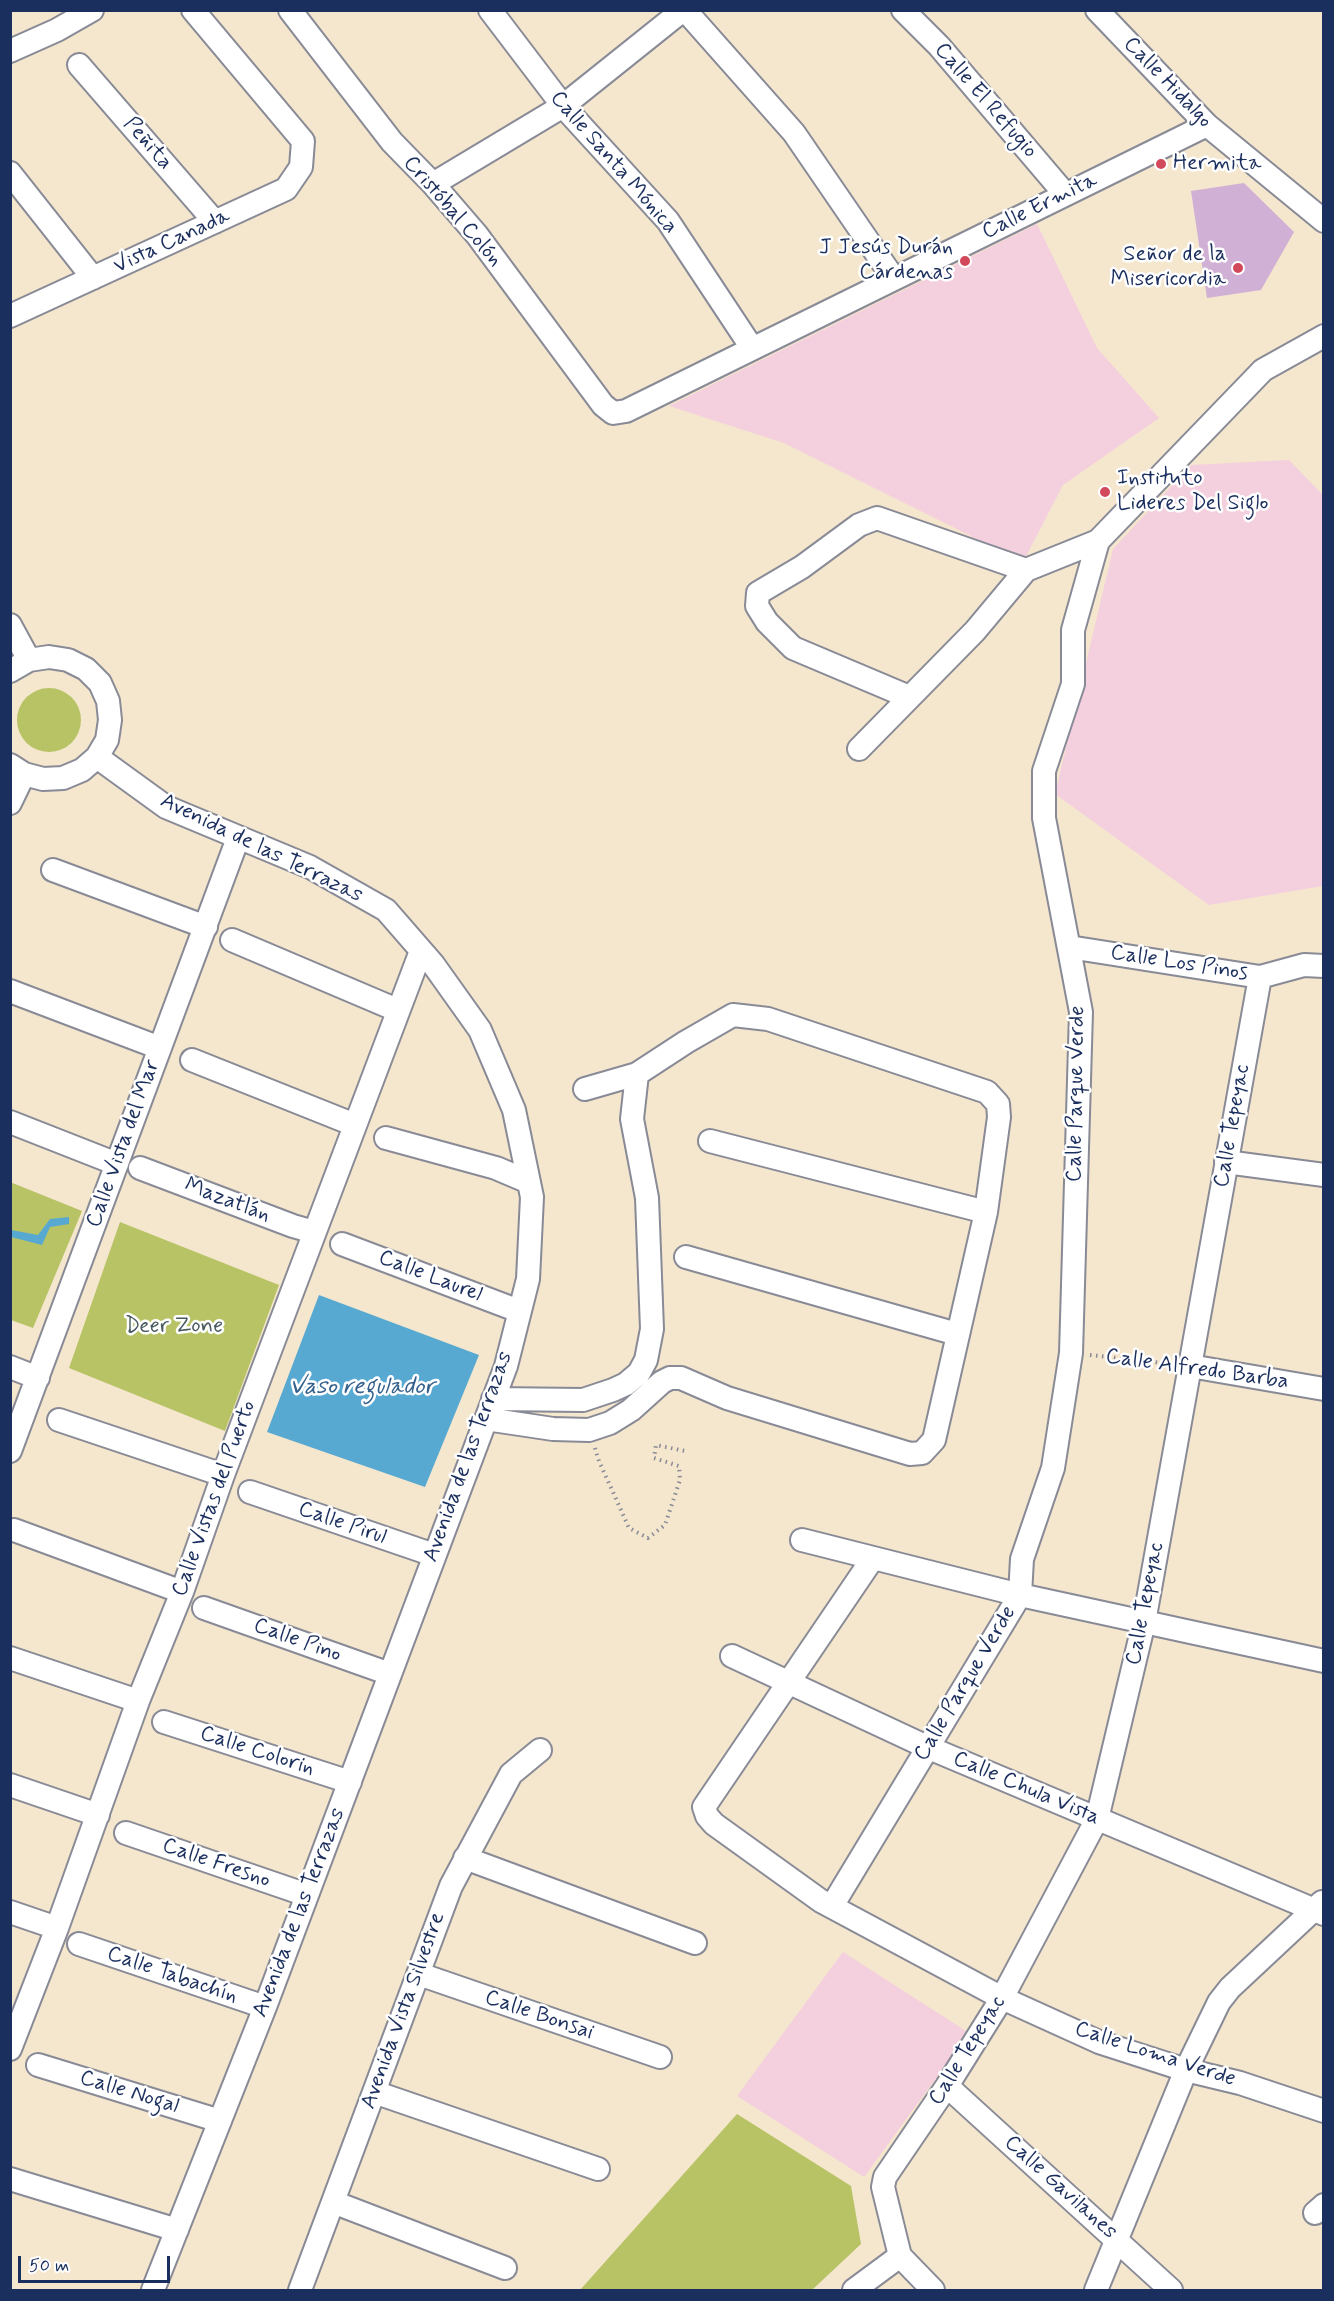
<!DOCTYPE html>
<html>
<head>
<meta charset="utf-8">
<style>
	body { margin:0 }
	#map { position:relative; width:1334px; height:2301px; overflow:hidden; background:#f5e6ce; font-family:Mynerve,sans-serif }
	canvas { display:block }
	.frame { position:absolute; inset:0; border:12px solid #1b2f5e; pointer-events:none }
	.scale { position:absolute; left:18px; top:2256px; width:152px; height:27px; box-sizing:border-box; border:3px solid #1b2f5e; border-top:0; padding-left:8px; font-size:18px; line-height:21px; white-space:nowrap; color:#1b2f5e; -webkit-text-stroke:4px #fff; paint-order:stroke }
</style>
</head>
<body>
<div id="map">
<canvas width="1334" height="2301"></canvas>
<div class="frame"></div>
<div class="scale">50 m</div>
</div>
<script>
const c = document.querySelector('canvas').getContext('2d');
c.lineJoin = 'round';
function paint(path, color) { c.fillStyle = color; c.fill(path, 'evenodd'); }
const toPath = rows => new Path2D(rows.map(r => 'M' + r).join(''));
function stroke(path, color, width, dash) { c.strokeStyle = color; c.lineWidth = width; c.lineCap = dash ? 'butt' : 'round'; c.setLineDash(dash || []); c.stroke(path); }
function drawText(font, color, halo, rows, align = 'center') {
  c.font = font + ' Mynerve,sans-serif'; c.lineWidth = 5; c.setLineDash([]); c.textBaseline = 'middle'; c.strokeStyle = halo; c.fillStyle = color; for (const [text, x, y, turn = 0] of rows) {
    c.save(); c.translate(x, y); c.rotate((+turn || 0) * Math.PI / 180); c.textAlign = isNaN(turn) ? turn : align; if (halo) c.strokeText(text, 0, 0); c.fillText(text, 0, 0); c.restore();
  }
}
paint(toPath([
	[1037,224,1097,348,1159,418,1063,485,1023,562,784,443,669,406],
	[1289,460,1323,495,1323,886,1209,905,1055,794,1113,549,1191,465],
	[843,1952,969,2033,864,2177,737,2096]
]), '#f4cfde');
paint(toPath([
	'17 720a32 32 0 1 1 64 0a32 32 0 1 1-64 0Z',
	[10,1182,82,1211,33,1328,11,1320],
	[120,1222,279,1285,225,1431,69,1368],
	[737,2114,851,2186,861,2244,812,2290,580,2290]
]), '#b7c364');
paint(toPath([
	[69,1217,69,1224,50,1227,42,1245,11,1237,11,1230,38,1235,50,1219],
	[319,1295,479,1355,425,1487,267,1432]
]), '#57a9d2');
paint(toPath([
	[1244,183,1294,232,1261,290,1207,298,1191,191]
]), '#d1b0d5');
const minor = toPath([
	[290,10,392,142,433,184,477,235,603,405,613,413,626,411,1207,125],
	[490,10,563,106,668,221,752,348],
	[685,10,794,133,894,279],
	[903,10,939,46,1065,194],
	[1097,10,1207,125,1324,221],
	[10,51,57,30,92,10],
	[79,65,215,222],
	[10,173,93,278],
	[433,184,563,106,683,10],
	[10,316,286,189,301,167,303,141,193,10],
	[10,625,29,660],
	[10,671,29,660,49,657,68,660,86,669,100,683,108,701,110,720,107,740,97,757,82,770,63,778,43,779,24,774,10,765],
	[909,697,793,648,767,622,757,606,758,593,802,567,859,525,877,518,1026,570],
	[859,749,975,631,1026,570,1098,541],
	[97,757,166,807,310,867,386,910,433,964,480,1030,514,1110,532,1197,528,1279,506,1366,265,2007,153,2290],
	[10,803,24,774],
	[53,870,206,927],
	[232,940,397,1010],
	[1069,947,1260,977,1304,965,1324,966],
	[10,991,160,1048],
	[192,1060,355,1125],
	[585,1089,637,1074],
	[10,1122,117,1164],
	[386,1138,496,1168,529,1182],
	[710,1141,986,1212],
	[1226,1162,1324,1175],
	[140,1168,293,1226,314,1232],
	[342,1244,519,1311],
	[686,1257,957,1334],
	[1190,1366,1324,1389],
	[10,1367,38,1378],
	[486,1419,553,1429,589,1430,610,1423,631,1410,662,1382,670,1378,681,1378,727,1398,910,1454,922,1453,934,1440,986,1212,999,1117,998,1104,987,1092,768,1019,733,1015,686,1042,637,1074,632,1119,647,1198,652,1329,646,1360,639,1373,626,1384,613,1390,583,1400,493,1399],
	[59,1420,223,1475],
	[10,1451,238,838],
	[250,1492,434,1555],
	[14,1530,182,1592],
	[802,1540,1020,1595,1324,1661],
	[873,1558,704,1807,707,1816,714,1824,821,1901,1002,1998,1099,2042,1186,2070,1240,2083,1324,2111],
	[204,1608,390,1674],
	[732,1656,927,1747,1324,1914],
	[10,1658,138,1701],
	[164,1722,350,1782],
	[10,1785,98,1815],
	[126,1833,307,1895],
	[465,1858,695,1943],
	[832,1906,1020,1595,1022,1559,1053,1468,1071,1353,1081,1012,1044,818,1044,771,1073,684,1073,630,1098,541,1263,370,1324,336],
	[10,1912,57,1928],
	[79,1944,265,2007],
	[419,1974,660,2057],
	[10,2049,57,1928,138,1701,182,1592,223,1475,421,951],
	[38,2065,220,2121],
	[947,2086,1171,2290],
	[374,2092,598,2169],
	[10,2179,177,2230],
	[333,2202,505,2268],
	[1315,2213,1324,2205],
	[300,2290,451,1886,511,1774,540,1750],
	[854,2290,900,2256],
	[933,2290,900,2256,883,2187,885,2177,947,2086,1002,1998,1097,1819,1144,1622,1260,977],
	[1096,2290,1186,2070,1219,2002,1230,1988,1322,1902]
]);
stroke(minor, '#888a96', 26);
stroke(toPath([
	[1090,1355,1172,1364],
	[595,1448,599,1461,629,1528,648,1538,665,1525,680,1480,679,1466,654,1458,656,1445,685,1451]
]), '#888a96', 4, [1.5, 4.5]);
stroke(minor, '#fff', 22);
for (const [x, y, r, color] of [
	[1161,164,6,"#d1495b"],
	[965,261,6,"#d1495b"],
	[1238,268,6,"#d1495b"],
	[1105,492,6,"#d1495b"]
]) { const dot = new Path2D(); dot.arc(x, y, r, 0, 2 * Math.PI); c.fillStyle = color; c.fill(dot); stroke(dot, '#fff', 2); }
drawText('22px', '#1b2f5e', '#fff', [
	["Calle Hidalgo",1167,83,46],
	["Calle El Refugio",985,101,49],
	["Peñita",147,144,49],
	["Calle Santa Mónica",613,163,49],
	["Calle Ermita",1040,207,-26],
	["Cristóbal Colón",452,212,49],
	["Vista Canada",172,242,-25],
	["Avenida de las Terrazas",261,849,26],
	["Calle Los Pinos",1179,964,9],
	["Calle Parque Verde",1077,1094,-89],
	["Calle Tepeyac",1233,1126,-80],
	["Calle Vista del Mar",124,1144,-70],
	["Mazatlán",227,1201,21],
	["Calle Laurel",430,1277,21],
	["Calle Alfredo Barba",1197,1370,8],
	["Avenida de las Terrazas",469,1457,-70],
	["Calle Vistas del Puerto",215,1499,-70],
	["Calle Pirul",342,1524,19],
	["Calle Tepeyac",1146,1604,-79],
	["Calle Pino",297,1641,20],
	["Calle Parque Verde",966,1684,-59],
	["Calle Colorin",257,1752,18],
	["Calle Chula Vista",1026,1789,23],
	["Calle Fresno",216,1864,19],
	["Avenida de las Terrazas",300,1913,-69],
	["Calle Tabachín",172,1976,19],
	["Avenida Vista Silvestre",404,2011,-70],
	["Calle Bonsai",539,2016,19],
	["Calle Tepeyac",968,2051,-58],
	["Calle Loma Verde",1155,2055,18],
	["Calle Nogal",129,2093,17],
	["Calle Gavilanes",1060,2188,42]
]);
drawText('22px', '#1b2f5e', '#fff', [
	["Hermita",1173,164],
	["J Jesús Durán",953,248,"right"],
	["Cárdenas",953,273,"right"],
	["Señor de la",1226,255,"right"],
	["Misericordia",1226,280,"right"],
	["Instituto",1117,479],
	["Lideres Del Siglo",1117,504]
], 'left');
drawText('22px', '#4a5b60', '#fff', [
	["Deer Zone",174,1327]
]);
drawText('italic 24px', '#33608c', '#fff', [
	["Vaso regulador",362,1388]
]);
</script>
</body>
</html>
